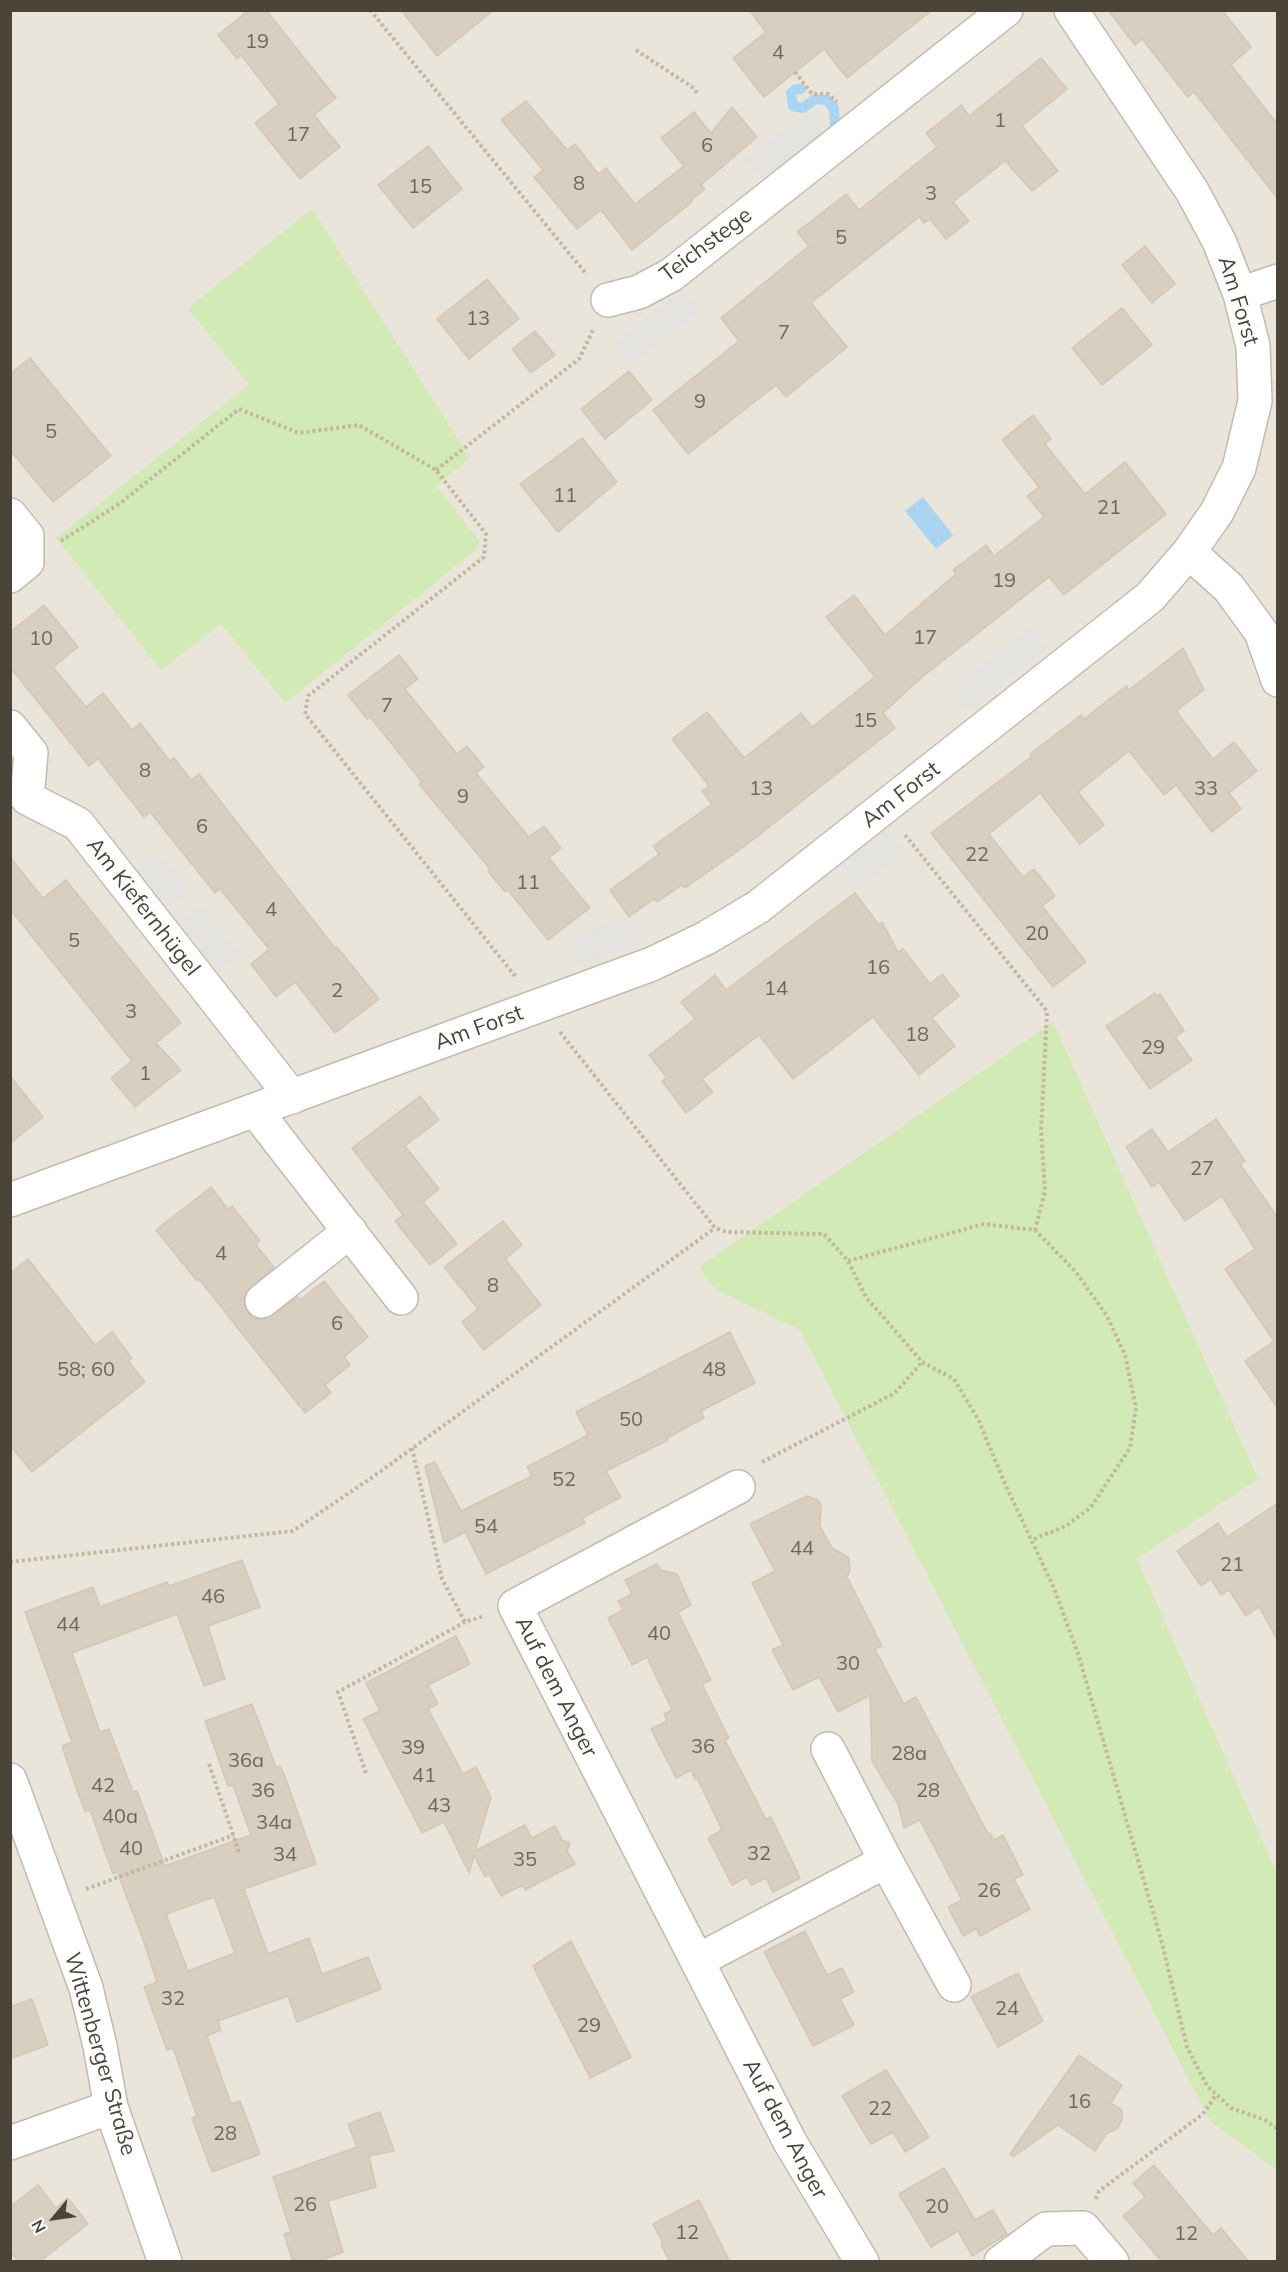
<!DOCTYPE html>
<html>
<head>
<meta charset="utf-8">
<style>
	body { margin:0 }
	#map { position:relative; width:1288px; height:2272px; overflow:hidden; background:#f6f3ec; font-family:Mulish,sans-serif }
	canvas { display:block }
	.frame { position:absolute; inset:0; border:12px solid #4b4439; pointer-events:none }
	.north { position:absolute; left:24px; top:2188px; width:60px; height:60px; -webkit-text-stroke:4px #fff; paint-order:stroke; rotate:241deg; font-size:16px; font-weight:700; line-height:24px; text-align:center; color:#4b4439 }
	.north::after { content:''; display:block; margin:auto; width:21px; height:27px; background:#4b4439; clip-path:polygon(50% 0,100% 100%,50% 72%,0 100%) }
</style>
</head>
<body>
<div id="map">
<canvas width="1288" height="2272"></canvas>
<div class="frame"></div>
<div class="north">N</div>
</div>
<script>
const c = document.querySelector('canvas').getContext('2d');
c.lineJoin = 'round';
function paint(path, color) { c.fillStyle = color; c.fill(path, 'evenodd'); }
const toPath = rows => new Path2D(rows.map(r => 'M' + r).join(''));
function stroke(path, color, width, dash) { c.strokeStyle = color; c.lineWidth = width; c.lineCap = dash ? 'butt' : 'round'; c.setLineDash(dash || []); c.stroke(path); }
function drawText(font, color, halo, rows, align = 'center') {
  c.font = font + ' Mulish,sans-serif'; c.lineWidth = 4.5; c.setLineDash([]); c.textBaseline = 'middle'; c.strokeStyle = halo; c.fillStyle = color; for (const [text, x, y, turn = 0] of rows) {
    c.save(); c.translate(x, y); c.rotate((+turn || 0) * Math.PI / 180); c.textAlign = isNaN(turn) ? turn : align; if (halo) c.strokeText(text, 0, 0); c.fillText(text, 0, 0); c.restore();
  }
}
paint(toPath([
	[11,11,1277,11,1277,2261,11,2261]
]), '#eae5da');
paint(toPath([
	[312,209,470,458,436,486,479,540,477,549,285,703,221,624,161,670,56,538,249,385,188,308],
	[1053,1022,1258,1479,1137,1559,1277,1874,1277,2170,1211,2122,800,1330,715,1289,699,1267]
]), '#d2eab5');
paint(toPath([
	[806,111,823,133,763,182,745,159],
	[683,288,701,310,631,366,613,344],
	[1031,626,1048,648,968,712,951,690],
	[888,828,907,851,855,893,835,869],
	[159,853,191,893,169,910,137,871],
	[201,904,241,955,219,972,179,922],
	[629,917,640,943,579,965,570,939]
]), '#e5e3e0');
paint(toPath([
	[923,497,953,535,936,549,905,511]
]), '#a9d4f2');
stroke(toPath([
	[801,89,796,89,791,93,793,106,803,108,815,99,827,100,834,108,835,127]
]), '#a9d4f2', 10);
const building = toPath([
	[249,10,266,10,336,98,314,115,340,147,300,179,255,123,279,104,241,55,237,59,218,35,249,10],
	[401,10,494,10,437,56,401,10],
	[749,10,932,10,847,78,824,49,764,97,733,58,766,32,749,10],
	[1108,10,1222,10,1251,47,1231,65,1278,125,1278,199,1194,92,1188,97,1142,39,1135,45,1108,10],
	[1041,58,1067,89,1022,126,1058,171,1032,191,1005,161,953,202,969,221,946,239,930,219,924,223,919,217,811,303,847,347,786,397,776,385,688,454,653,410,739,341,721,318,809,246,797,232,846,194,859,210,937,147,926,133,961,105,969,116,1041,58],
	[526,101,567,150,575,144,598,174,606,168,635,204,684,166,661,138,694,112,711,133,732,107,757,137,701,185,705,189,691,200,692,202,632,250,601,210,577,229,534,177,543,170,501,120,526,101],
	[428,146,462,189,413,228,378,185,428,146],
	[1145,246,1175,284,1152,303,1122,265,1145,246],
	[487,279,519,319,469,359,437,319,487,279],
	[1122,308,1152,345,1102,385,1072,348,1122,308],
	[535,331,555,355,531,373,512,349,535,331],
	[30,358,111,456,53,502,10,450,10,374,30,358],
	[629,371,652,400,605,439,581,409,629,371],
	[1033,415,1051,439,1045,444,1085,494,1125,462,1166,514,1064,595,1049,577,921,678,883,713,895,728,745,846,685,888,682,885,657,902,654,899,629,917,610,890,659,854,653,846,712,804,702,791,709,786,672,739,707,712,744,758,801,713,812,727,875,677,826,617,854,595,885,635,956,574,953,570,986,545,994,556,1044,517,1027,496,1039,487,1002,440,1033,415],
	[582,438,617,482,558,532,520,484,582,438],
	[44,605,78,647,53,667,86,707,103,693,132,730,140,723,170,761,174,758,191,780,199,774,335,948,337,947,379,999,335,1033,295,982,276,997,251,964,269,949,220,889,215,893,150,812,144,817,98,759,89,766,10,667,10,632,44,605],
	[1183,648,1204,690,1176,711,1213,759,1234,742,1257,771,1229,793,1241,809,1212,832,1176,785,1164,795,1129,751,1078,792,1104,825,1080,844,1040,793,989,834,1023,877,1034,869,1055,896,1042,906,1086,962,1053,987,931,833,1031,757,1030,754,1081,715,1084,719,1126,686,1129,690,1183,648],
	[399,655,418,679,405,689,457,754,467,746,484,767,476,773,529,837,544,826,561,848,549,858,590,908,548,940,508,890,505,892,488,871,490,869,419,784,422,782,370,717,367,719,348,695,399,655],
	[10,857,43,898,66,880,181,1023,156,1043,181,1070,135,1107,111,1078,132,1061,10,909,10,857],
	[855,893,879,925,882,922,898,952,903,949,930,984,942,974,959,996,932,1018,955,1046,919,1075,873,1017,793,1079,759,1035,702,1079,713,1092,686,1113,662,1081,667,1078,649,1055,695,1019,681,1002,715,975,726,990,855,893],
	[1155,993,1157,996,1160,994,1184,1031,1175,1037,1192,1060,1150,1089,1106,1026,1155,993],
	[10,1076,43,1117,10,1143,10,1076],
	[420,1096,439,1120,405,1146,439,1189,423,1202,457,1244,430,1265,395,1221,403,1215,352,1148,420,1096],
	[1216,1119,1245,1161,1240,1164,1278,1218,1278,1409,1245,1361,1274,1341,1225,1269,1255,1249,1222,1196,1185,1221,1159,1182,1152,1187,1126,1147,1152,1129,1168,1152,1216,1119],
	[211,1187,228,1209,232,1206,260,1241,256,1245,274,1267,245,1294,244,1304,248,1313,256,1319,265,1319,298,1297,300,1300,324,1281,368,1337,344,1357,350,1365,325,1385,331,1393,305,1413,199,1279,197,1281,156,1230,211,1187],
	[503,1221,522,1245,505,1259,541,1305,484,1350,462,1322,478,1309,444,1267,503,1221],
	[28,1259,95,1345,112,1332,132,1358,128,1361,145,1382,32,1472,10,1445,10,1273,28,1259],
	[730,1332,755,1383,701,1411,704,1418,667,1438,668,1440,606,1471,621,1497,582,1518,585,1523,486,1574,465,1532,444,1543,425,1466,435,1462,461,1511,532,1476,527,1467,588,1435,576,1412,730,1332],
	[807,1496,818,1500,821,1505,820,1526,832,1548,849,1558,850,1570,847,1577,882,1646,875,1649,904,1704,916,1697,988,1834,990,1833,994,1840,1003,1835,1023,1875,1014,1879,1030,1909,980,1936,976,1929,963,1936,948,1907,962,1900,920,1820,904,1828,898,1804,872,1761,870,1695,838,1712,819,1677,793,1690,772,1650,783,1645,752,1583,775,1571,750,1524,807,1496],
	[1278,1503,1278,1641,1259,1607,1246,1616,1229,1590,1221,1595,1211,1579,1201,1586,1177,1551,1218,1523,1227,1537,1278,1503],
	[242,1560,260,1607,208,1626,225,1679,204,1686,177,1614,72,1653,100,1732,109,1729,133,1792,137,1791,165,1866,251,1835,233,1785,228,1786,205,1721,252,1704,276,1767,280,1766,284,1774,316,1864,244,1889,268,1954,309,1938,322,1974,368,1957,381,1989,297,2022,288,1996,218,2021,221,2030,207,2036,231,2104,240,2101,260,2154,212,2172,192,2118,197,2116,173,2048,167,2050,144,1987,157,1982,143,1939,117,1872,113,1874,90,1810,85,1811,73,1779,62,1746,72,1742,25,1612,93,1587,100,1607,167,1582,169,1586,242,1560],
	[214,1897,235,1953,188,1971,166,1914,214,1897],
	[657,1564,661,1570,677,1574,691,1605,678,1612,711,1680,702,1684,729,1738,725,1740,766,1819,771,1817,800,1878,773,1892,766,1878,751,1885,747,1877,732,1885,708,1838,722,1830,697,1778,695,1779,691,1770,676,1778,651,1729,667,1721,664,1714,672,1710,647,1657,632,1665,608,1618,623,1610,618,1601,632,1594,625,1580,657,1564],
	[456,1636,470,1664,428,1685,438,1704,428,1709,463,1774,476,1767,491,1797,475,1851,525,1825,532,1838,555,1826,562,1840,570,1843,567,1851,575,1864,525,1890,523,1885,501,1896,489,1874,485,1877,474,1855,469,1873,444,1822,422,1833,363,1719,380,1711,366,1683,456,1636],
	[805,1931,827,1975,842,1968,854,1992,840,1999,854,2025,813,2046,764,1952,805,1931],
	[571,1941,631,2057,590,2078,533,1966,571,1941],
	[1018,1973,1043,2021,998,2047,971,1997,1018,1973],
	[32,1999,48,2045,10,2059,10,2007,32,1999],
	[1079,2055,1122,2085,1111,2103,1122,2110,1122,2120,1117,2129,1107,2133,1095,2151,1058,2125,1013,2157,1010,2154,1079,2055],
	[886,2070,929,2137,905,2152,893,2132,871,2144,842,2096,886,2070],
	[380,2112,394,2151,369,2156,376,2187,328,2201,343,2252,316,2262,293,2262,284,2234,291,2232,273,2177,357,2147,348,2124,380,2112],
	[1154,2165,1213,2235,1221,2228,1249,2262,1162,2262,1123,2216,1145,2197,1133,2183,1154,2165],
	[944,2168,975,2220,993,2210,1007,2234,972,2256,958,2231,931,2247,899,2194,944,2168],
	[38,2185,56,2208,68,2198,88,2224,39,2262,19,2262,10,2251,10,2207,38,2185],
	[699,2200,730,2262,670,2262,661,2245,663,2243,653,2224,699,2200]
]);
paint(building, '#d8cfc1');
stroke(building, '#d3c7b4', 1.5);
const minor = toPath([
	[1240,294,1278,281],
	[608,300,639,292,671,275,1006,10],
	[10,515,27,536,27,562,10,576],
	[1189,552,1229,588,1261,632,1278,680],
	[10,727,31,753,27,798,78,824,292,1097],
	[255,1110,401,1298],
	[10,1200,652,964,706,938,758,907,1150,597,1189,552,1217,512,1239,468,1255,401,1253,346,1240,294,1219,241,1192,191,1071,10],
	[262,1301,350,1231],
	[738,1487,515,1606,790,2142,862,2262],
	[828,1749,886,1861],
	[10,1780,86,1988,100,2046,111,2107,165,2262],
	[697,1961,886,1861,954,1985],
	[10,2143,111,2107],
	[1001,2262,1046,2229,1083,2228,1112,2262]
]);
stroke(minor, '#c2bbae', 36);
stroke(toPath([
	[370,10,587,275],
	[636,50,695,89,697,94],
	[795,72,812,94,828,94,837,102],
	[436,470,579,359,594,328],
	[61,541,119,504,239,409,299,433,359,425,436,470,486,534,484,557,308,696,305,714,516,977],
	[905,835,1047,1011,1041,1131,1045,1191,1035,1230],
	[560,1032,715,1228,727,1232,824,1234,848,1261,866,1297,922,1362,954,1379,978,1419,1006,1486,1054,1588,1079,1657,1162,1943,1187,2047,1207,2086,1231,2108,1265,2120,1278,2129],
	[848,1261,984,1224,1035,1230,1076,1272,1107,1316,1125,1355,1136,1408,1130,1448,1091,1507,1066,1526,1032,1540],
	[412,1448,442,1579,465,1622,484,1616],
	[762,1462,895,1393,922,1362],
	[10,1562,293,1531,377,1474,715,1228],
	[209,1764,239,1852],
	[366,1773,338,1692,465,1622],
	[86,1889,234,1835],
	[1096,2199,1099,2191,1203,2114,1216,2095]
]), '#c4b79f', 4, [3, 3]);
stroke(minor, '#fff', 33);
drawText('20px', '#6e675b', null, [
	["19",257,42],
	["4",778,53],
	["1",1000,121],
	["17",298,135],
	["6",707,146],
	["8",579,184],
	["15",420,187],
	["3",931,194],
	["5",841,238],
	["13",478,319],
	["7",784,333],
	["9",700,402],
	["5",51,432],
	["11",565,496],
	["21",1109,508],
	["19",1004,581],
	["17",925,638],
	["10",41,639],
	["7",387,706],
	["15",865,721],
	["8",145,771],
	["13",761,789],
	["33",1206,789],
	["9",463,797],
	["6",202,827],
	["22",977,855],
	["11",528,883],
	["4",271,910],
	["20",1037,934],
	["5",74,941],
	["16",878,968],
	["14",776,989],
	["2",337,991],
	["3",131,1012],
	["18",917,1035],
	["29",1153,1048],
	["1",145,1074],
	["27",1202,1169],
	["4",221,1254],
	["8",493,1286],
	["6",337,1324],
	["58; 60",86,1370],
	["48",714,1370],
	["50",631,1420],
	["52",564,1480],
	["54",486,1527],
	["44",802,1549],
	["21",1232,1565],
	["46",213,1597],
	["44",68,1625],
	["40",659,1634],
	["30",848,1664],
	["36",703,1747],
	["39",413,1748],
	["28a",909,1754],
	["36a",246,1761],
	["41",424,1776],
	["42",103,1786],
	["36",263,1791],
	["28",928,1791],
	["43",439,1806],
	["40a",120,1817],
	["34a",274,1823],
	["40",131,1849],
	["32",759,1854],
	["34",285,1855],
	["35",525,1860],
	["26",989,1891],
	["32",173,1999],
	["24",1007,2009],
	["29",589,2026],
	["16",1079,2102],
	["22",880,2109],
	["28",225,2134],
	["26",305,2205],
	["20",937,2207],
	["12",687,2233],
	["12",1186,2234]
]);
drawText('22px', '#4b4439', '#fff', [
	["Teichstege",706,245,-37],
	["Am Forst",1238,301,73],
	["Am Forst",901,795,-38],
	["Am Kiefernhügel",143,907,52],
	["Am Forst",479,1028,-20],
	["Auf dem Anger",556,1687,63],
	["Wittenberger Straße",100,2054,74],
	["Auf dem Anger",785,2129,62]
]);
</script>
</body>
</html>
